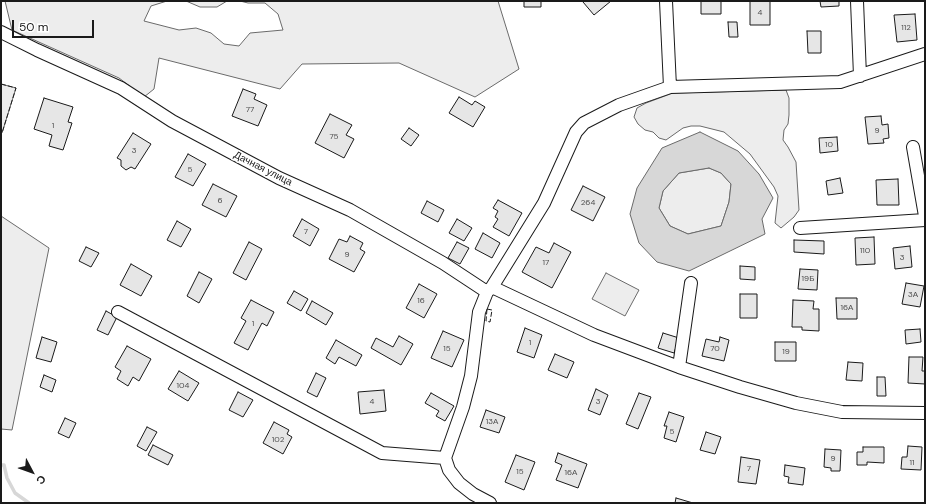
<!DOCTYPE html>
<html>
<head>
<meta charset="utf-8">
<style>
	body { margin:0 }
	#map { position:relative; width:926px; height:504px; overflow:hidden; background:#fff; font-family:"DM Sans",sans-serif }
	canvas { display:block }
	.frame { position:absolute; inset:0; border:2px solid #1a1a1a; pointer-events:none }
	.north { position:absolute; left:12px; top:452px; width:40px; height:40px; -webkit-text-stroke:3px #fff; paint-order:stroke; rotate:131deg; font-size:11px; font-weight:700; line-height:16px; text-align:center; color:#1a1a1a }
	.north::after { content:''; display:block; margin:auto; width:14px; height:18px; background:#1a1a1a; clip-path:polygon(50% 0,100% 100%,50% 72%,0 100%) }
	.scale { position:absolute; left:12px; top:20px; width:82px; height:18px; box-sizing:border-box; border:2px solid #1a1a1a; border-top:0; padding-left:5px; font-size:12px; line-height:14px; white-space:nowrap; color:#1a1a1a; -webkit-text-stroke:3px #fff; paint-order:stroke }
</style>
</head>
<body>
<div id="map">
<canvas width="926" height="504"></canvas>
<div class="frame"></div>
<div class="north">С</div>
<div class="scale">50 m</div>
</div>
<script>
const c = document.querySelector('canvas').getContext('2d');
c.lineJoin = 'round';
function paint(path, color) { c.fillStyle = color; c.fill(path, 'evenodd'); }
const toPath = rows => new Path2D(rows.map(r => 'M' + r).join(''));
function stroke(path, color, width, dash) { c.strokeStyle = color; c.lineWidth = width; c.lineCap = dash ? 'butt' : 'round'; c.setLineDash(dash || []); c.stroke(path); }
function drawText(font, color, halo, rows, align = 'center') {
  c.font = font + ' "DM Sans",sans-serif'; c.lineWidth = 3; c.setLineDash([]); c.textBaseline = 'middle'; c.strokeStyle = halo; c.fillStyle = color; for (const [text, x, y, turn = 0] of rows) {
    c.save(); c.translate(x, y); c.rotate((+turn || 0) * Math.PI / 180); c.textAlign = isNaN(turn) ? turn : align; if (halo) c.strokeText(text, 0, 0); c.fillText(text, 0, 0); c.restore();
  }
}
const built = toPath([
	[5,1,178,1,167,1,151,6,144,21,179,30,196,28,211,33,224,44,239,46,250,33,283,30,278,14,265,3,248,3,240,1,498,1,519,69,475,97,399,63,302,64,280,89,159,58,154,89,144,97,119,78,12,30,5,1],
	[186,1,227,1,217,7,200,7,186,1],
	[1,84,16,88,2,133,1,133,1,84],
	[786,90,789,98,789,115,788,124,784,130,783,140,788,147,796,162,799,210,794,217,781,228,775,223,778,196,774,187,750,154,724,132,700,126,691,126,683,128,666,140,659,138,653,132,645,130,638,124,634,117,637,108,646,103,673,93,786,90],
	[709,168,721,173,731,184,729,202,721,226,688,234,670,226,659,208,663,191,679,173,709,168],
	[1,216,49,248,12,430,1,429,1,216],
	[606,273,639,290,625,316,592,299,606,273]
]);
paint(built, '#ededed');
stroke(built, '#6a6a6a', 1);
const water = toPath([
	[700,132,738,151,759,174,773,198,762,219,765,234,689,271,657,262,639,243,630,214,637,188,662,148,700,132],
	[709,168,721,173,731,184,729,202,721,226,688,234,670,226,659,208,663,191,679,173,709,168]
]);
paint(water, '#d7d7d7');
stroke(water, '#6a6a6a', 1);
stroke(toPath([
	[1,465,4,465,7,478,15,493,29,503]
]), '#d7d7d7', 3.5);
const building = toPath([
	[524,1,541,1,541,7,524,7,524,1],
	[584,1,611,1,594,15,583,2,584,1],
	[701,1,721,1,721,14,701,14,701,1],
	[750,1,770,1,770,25,750,25,750,1],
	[820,1,839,1,839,6,821,7,820,1],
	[915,14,917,40,897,42,894,15,915,14],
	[728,22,737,22,738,37,729,37,728,22],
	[807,31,821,31,821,53,808,53,807,31],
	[243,89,256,94,254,99,267,105,258,126,232,116,243,89],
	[459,97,472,105,475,101,485,107,473,127,449,113,459,97],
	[44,98,73,107,68,122,72,123,63,150,49,146,52,135,34,129,44,98],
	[330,114,352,125,346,135,354,139,344,158,315,143,330,114],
	[881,116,882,125,888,124,889,138,883,139,884,143,868,144,865,117,881,116],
	[409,128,419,135,411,146,401,139,409,128],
	[133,133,151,144,135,169,131,167,126,170,121,166,121,160,117,158,133,133],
	[837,137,838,151,820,153,819,138,837,137],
	[188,154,206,164,193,186,175,177,188,154],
	[840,178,843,193,828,195,826,181,840,178],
	[898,179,899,205,877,205,876,180,898,179],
	[213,184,237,196,226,217,202,205,213,184],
	[583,186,605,197,593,221,571,210,583,186],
	[498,200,522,213,509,236,493,227,498,219,495,217,498,211,493,208,498,200],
	[427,201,444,210,438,222,421,213,427,201],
	[302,219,319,229,310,246,293,236,302,219],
	[457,219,472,228,464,241,449,233,457,219],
	[177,221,191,229,181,247,167,240,177,221],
	[483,233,500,243,492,258,475,249,483,233],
	[350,236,363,243,360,249,365,252,354,272,329,259,339,239,347,242,350,236],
	[874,237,875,264,856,265,855,238,874,237],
	[794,240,824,241,824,254,794,252,794,240],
	[249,242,262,249,246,280,233,273,249,242],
	[457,242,469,248,460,264,448,258,457,242],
	[554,243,571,252,552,288,522,272,536,247,549,253,554,243],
	[910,246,912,267,895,269,893,248,910,246],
	[86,247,99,253,91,267,79,261,86,247],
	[131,264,152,276,141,296,120,285,131,264],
	[740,266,755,267,755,280,740,279,740,266],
	[800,269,818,270,817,290,798,289,800,269],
	[199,272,212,279,199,303,187,296,199,272],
	[906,283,924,286,920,307,902,304,906,283],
	[419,284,437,294,424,318,406,308,419,284],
	[294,291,308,299,301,311,287,303,294,291],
	[740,294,757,294,757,318,740,318,740,294],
	[836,298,857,298,857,319,837,319,836,298],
	[251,300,274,312,267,326,262,323,248,350,234,343,246,321,241,318,251,300],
	[793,300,814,301,813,309,819,309,819,331,802,330,802,327,792,327,793,300],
	[312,301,333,313,326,325,306,313,312,301],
	[106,311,117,317,108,335,97,330,106,311],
	[525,328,542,335,534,358,517,352,525,328],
	[920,329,921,342,906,344,905,330,920,329],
	[443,331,464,340,452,367,431,358,443,331],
	[663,333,679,338,674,353,658,348,663,333],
	[399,336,413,344,401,365,371,348,376,338,393,347,399,336],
	[42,337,57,342,51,362,36,358,42,337],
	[720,337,729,340,724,361,702,356,706,339,719,342,720,337],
	[336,340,362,355,356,366,339,357,335,364,326,358,336,340],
	[775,342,796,342,796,361,775,361,775,342],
	[127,346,151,359,139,381,133,377,128,386,117,379,121,371,115,367,127,346],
	[555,354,574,362,567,378,548,370,555,354],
	[909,357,923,357,922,371,925,371,925,384,908,383,909,357],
	[848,362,863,363,862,381,846,380,848,362],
	[179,371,199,383,188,401,168,389,179,371],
	[316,373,326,378,317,397,307,392,316,373],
	[44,375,56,380,52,392,40,387,44,375],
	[877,377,885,377,886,396,877,396,877,377],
	[596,389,608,395,600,415,588,410,596,389],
	[384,390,386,411,360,414,358,392,384,390],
	[238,392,253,400,243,417,229,410,238,392],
	[431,393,454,406,445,421,436,416,439,411,425,403,431,393],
	[639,393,651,397,638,429,626,424,639,393],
	[486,410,505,417,499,433,480,427,486,410],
	[669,412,684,417,676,442,664,438,667,426,664,426,669,412],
	[65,418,76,423,69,438,58,433,65,418],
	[274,422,289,430,287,434,292,437,283,454,263,443,274,422],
	[147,427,157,432,146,451,137,446,147,427],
	[706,432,721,437,715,454,700,450,706,432],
	[153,445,173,455,168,465,148,455,153,445],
	[908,446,922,447,921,470,901,469,902,457,907,457,908,446],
	[863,447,884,447,884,463,867,462,867,465,857,465,857,452,863,452,863,447],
	[825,449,841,450,840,471,831,471,831,468,824,467,825,449],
	[558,453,587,464,578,488,556,480,562,465,555,462,558,453],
	[516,455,535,462,524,490,505,482,516,455],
	[741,457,760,460,756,484,738,482,741,457],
	[785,465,805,468,803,485,788,483,789,477,784,476,785,465],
	[676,498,693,503,675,503,676,498]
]);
paint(building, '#e6e6e6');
stroke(building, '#1a1a1a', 1);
const minor = toPath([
	[666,1,670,87],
	[857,1,860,76],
	[1,32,37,50,121,88,172,121,279,178,350,210,443,263,487,292],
	[913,147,925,216],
	[800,228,925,220],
	[492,287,594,335,679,367,740,387,796,403,842,412,925,413],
	[118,312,382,453,445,458],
	[679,367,691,283],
	[445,458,463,407,471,376,479,312,487,292,492,287,544,203,576,132,584,123,619,105,670,87,840,82,925,54],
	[445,458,449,470,459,483,473,494,490,503]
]);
stroke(minor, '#1a1a1a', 14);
stroke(minor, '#fff', 12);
stroke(toPath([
	[1,84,16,88,2,133,1,133],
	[487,309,492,310,490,322,486,321,487,309]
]), '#1a1a1a', 1, [5, 2]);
drawText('8px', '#4d4d4d', null, [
	["4",760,13],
	["112",906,28],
	["77",250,110],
	["1",53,126],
	["9",877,131],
	["75",334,137],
	["10",829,145],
	["3",134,151],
	["5",190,170],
	["6",220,201],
	["264",588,203],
	["7",306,232],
	["110",865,251],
	["9",347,255],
	["3",902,258],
	["17",546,263],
	["19Б",808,279],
	["3А",913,295],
	["16",421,301],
	["16А",847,308],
	["1",253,324],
	["1",530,343],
	["15",447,349],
	["70",715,349],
	["19",786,352],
	["104",183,386],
	["4",372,402],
	["3",598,402],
	["13А",492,422],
	["5",672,432],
	["102",278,440],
	["9",833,459],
	["11",912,463],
	["7",749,469],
	["15",520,472],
	["16А",571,473]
]);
drawText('10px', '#1a1a1a', '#fff', [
	["Дачная улица",263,169,27]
]);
</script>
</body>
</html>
